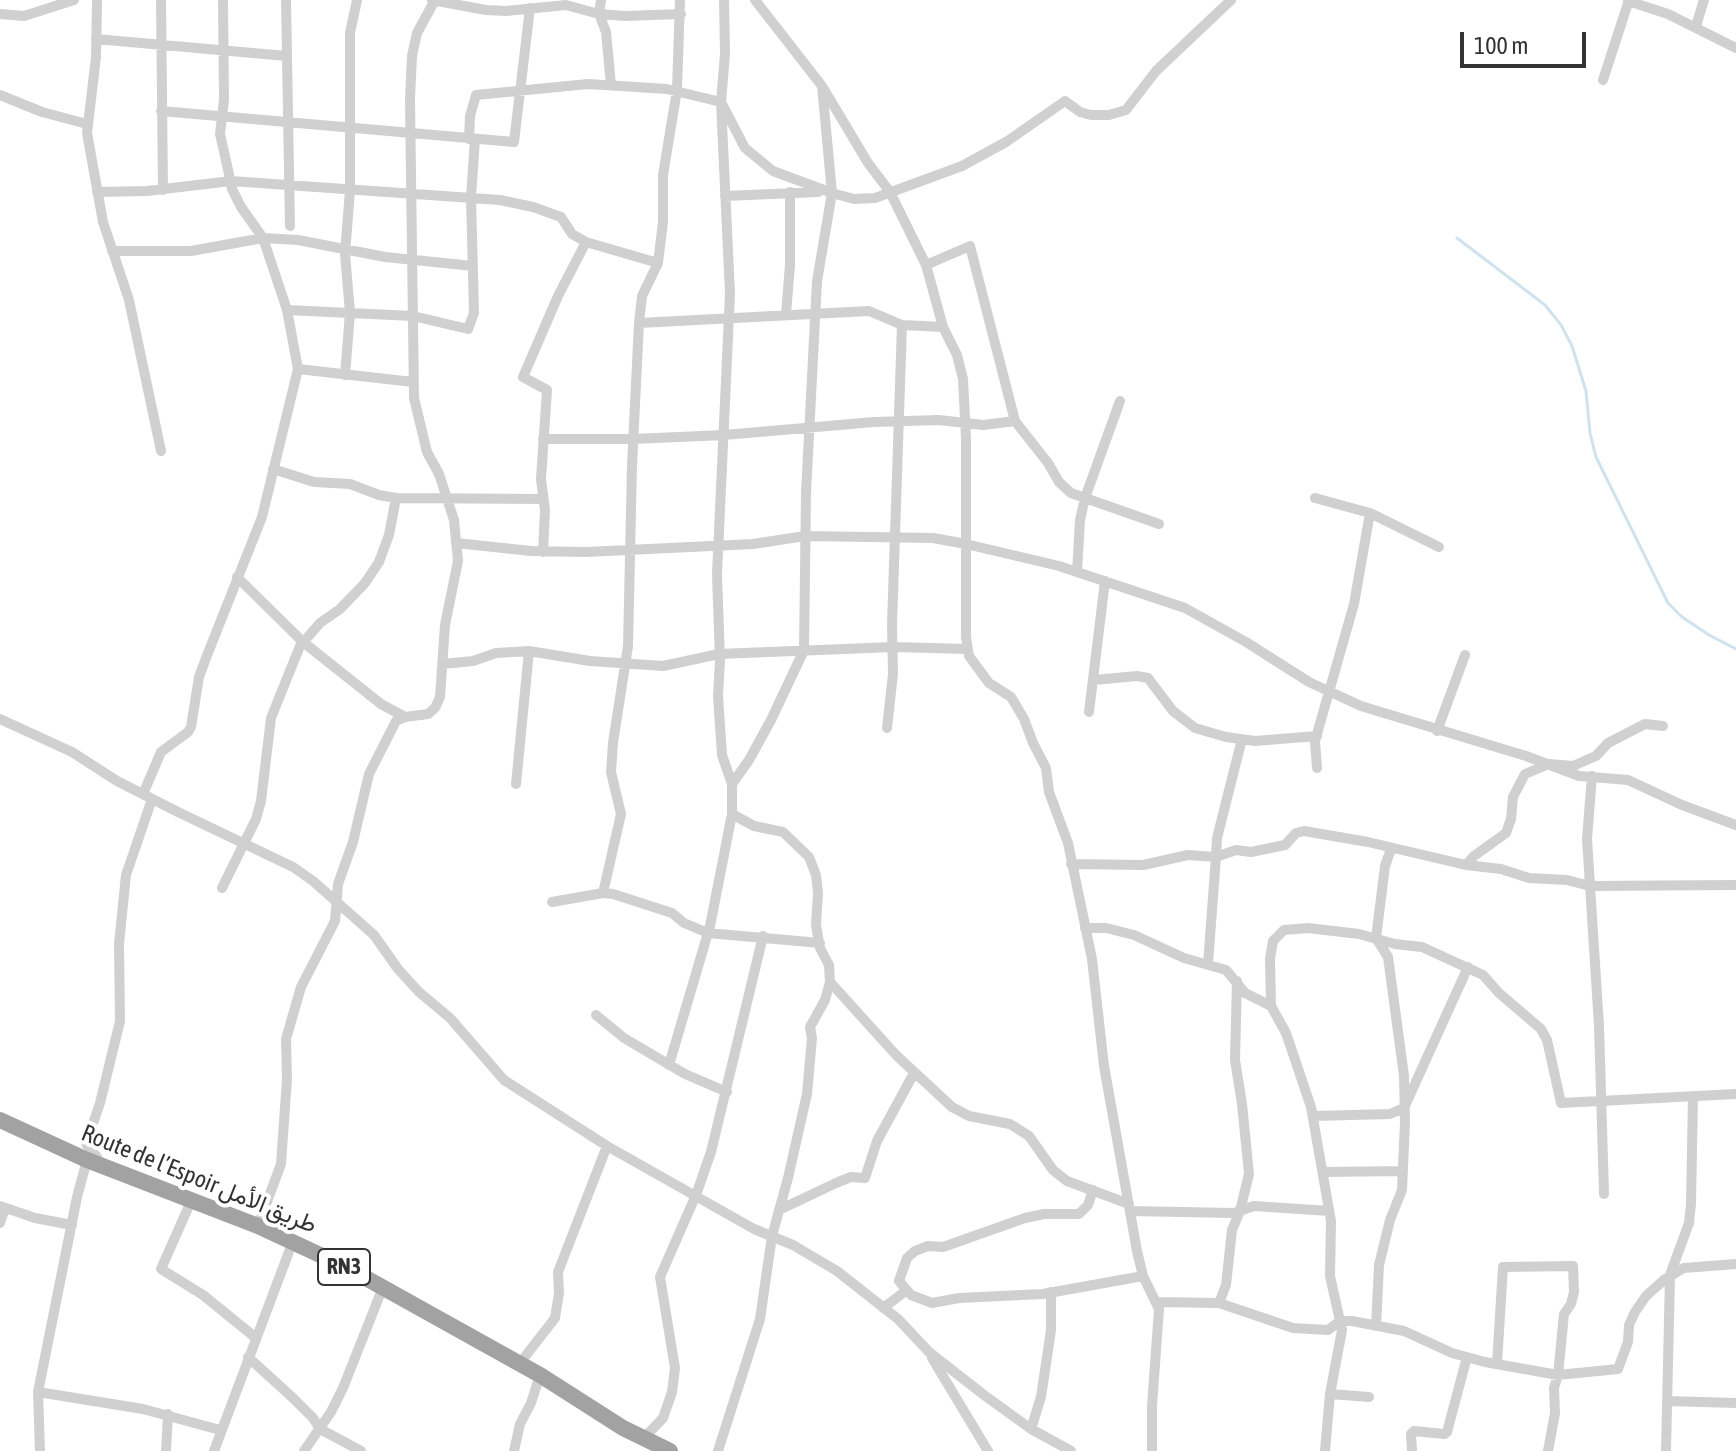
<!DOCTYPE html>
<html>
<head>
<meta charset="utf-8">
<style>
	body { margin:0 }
	#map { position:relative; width:1736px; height:1451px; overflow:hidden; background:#fff; font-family:"Asap Condensed",sans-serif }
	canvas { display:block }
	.scale { position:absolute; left:1460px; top:32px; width:126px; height:36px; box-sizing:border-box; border:4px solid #333; border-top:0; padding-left:10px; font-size:24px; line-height:28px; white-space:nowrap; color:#333; -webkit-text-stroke:6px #fff; paint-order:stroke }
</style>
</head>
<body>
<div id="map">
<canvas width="1736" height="1451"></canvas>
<div class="scale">100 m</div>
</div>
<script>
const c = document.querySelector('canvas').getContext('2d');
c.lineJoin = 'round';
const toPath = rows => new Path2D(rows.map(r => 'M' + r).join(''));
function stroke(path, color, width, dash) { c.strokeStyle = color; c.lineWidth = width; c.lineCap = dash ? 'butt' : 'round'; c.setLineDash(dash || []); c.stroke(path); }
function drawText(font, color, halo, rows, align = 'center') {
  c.font = font + ' "Asap Condensed",Vazirmatn,sans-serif'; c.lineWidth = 8; c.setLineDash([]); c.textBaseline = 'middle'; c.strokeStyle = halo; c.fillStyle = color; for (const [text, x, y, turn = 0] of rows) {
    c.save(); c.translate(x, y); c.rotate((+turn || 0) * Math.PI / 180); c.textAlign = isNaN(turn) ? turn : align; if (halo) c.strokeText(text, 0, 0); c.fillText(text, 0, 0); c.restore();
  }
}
stroke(toPath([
	[1457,238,1545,305,1561,325,1572,346,1586,391,1590,433,1596,457,1668,603,1682,617,1709,635,1736,649]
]), '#cfe2ee', 3);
stroke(toPath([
	[97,0,96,57,87,133,103,222,129,300,161,451],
	[161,0,163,190],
	[286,0,290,226],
	[432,0,486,10,506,11,566,5,599,14,625,16,681,14],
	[601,0,599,14,606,32,611,85],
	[1628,1,1668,14,1736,48],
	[0,14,24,16,74,0],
	[1696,26,1704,0],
	[96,39,286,56],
	[1603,80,1629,0],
	[822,86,868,163,890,192,926,265,943,327,957,355,963,379,966,439,966,637,969,656,989,683,1011,697,1024,719,1033,743,1046,768,1049,792,1068,843,1092,959,1104,1066,1137,1251,1143,1276,1159,1309,1152,1406,1152,1451],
	[0,95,42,112,87,124],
	[161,111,514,142,530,8],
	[469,139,470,116,476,95,588,84,667,89,721,102,745,148,773,171,832,193,854,199,875,198,962,166,1006,142,1065,101,1080,112,1091,115,1109,115,1126,110,1156,71,1231,0],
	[97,192,147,191,231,181,500,200,533,207,561,217,572,234,586,242,658,263],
	[725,196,818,192],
	[112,251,191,251,263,238,298,240,385,257,473,266],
	[926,265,970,246,1015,421,1048,463,1059,482,1071,493,1159,524],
	[287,310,413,316,468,329,474,313,471,197,475,139],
	[786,314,790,265,790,192],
	[639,323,869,311,902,325,943,327],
	[298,369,413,382],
	[345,375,350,313,345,254,350,190,350,33,357,0],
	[543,439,633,439,724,435,874,422,939,420,983,425,1015,421],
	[273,469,314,482,350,484,379,495,396,498,543,499],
	[1315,498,1370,513,1439,547],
	[456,543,531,551,586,552,753,544,805,536,933,538,966,544,1059,566,1185,608,1246,642,1309,682,1361,706,1526,756,1579,776,1628,780,1682,805,1736,825],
	[543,552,545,510,541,479,547,390,523,377,558,296,586,242],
	[1077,572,1080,520,1085,498,1120,401],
	[237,577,303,642,381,704,405,717],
	[443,664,473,661,496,653,529,651,590,661,663,666,719,654,893,647,968,649],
	[1094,680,1137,676,1148,678,1173,711,1195,728,1226,737,1255,741,1317,736],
	[1089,712,1105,581],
	[0,719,72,752,117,781,178,812,293,867,313,881,374,935,398,969,419,992,450,1018,504,1080,607,1146,754,1229,793,1245,837,1271,898,1319,929,1352,984,1395,1031,1429,1071,1451],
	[887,728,893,674,892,625,902,325],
	[1437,731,1465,655],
	[1317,768,1315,741,1354,604,1370,513],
	[1592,776,1587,839,1599,1026,1604,1194],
	[516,784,529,651],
	[732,784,749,760,771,720,804,650,806,493,817,281,832,193,822,86,755,0],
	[143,794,161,752,188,732,191,727,199,677,206,658,262,517,298,369,287,310,263,238,241,207,232,189,227,165,220,134,224,100,223,0],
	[1071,864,1143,865,1188,855,1216,857,1217,838,1242,739],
	[1466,865,1474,856,1506,833,1511,819,1513,797,1525,774,1549,764,1573,766,1596,756,1608,743,1645,724,1663,726],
	[222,888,256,819,261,801,271,718,300,646,320,623,340,609,365,583,379,562,389,535,396,498],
	[603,893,621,814,611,772,613,743,628,646,632,465,639,323,642,296,658,263,663,222,663,175,677,90,680,0],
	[552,902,603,893,613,894,672,913,684,923,708,933,820,943],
	[1085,928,1106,928,1134,935,1184,958,1226,970,1245,993,1271,1006],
	[1208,964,1216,857,1236,850,1251,852,1285,845,1296,833,1304,831,1368,842,1466,865,1501,869,1529,878,1567,880,1590,886,1736,885],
	[830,982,897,1056,952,1107,969,1116,1010,1124,1029,1136,1053,1170,1067,1181,1129,1204],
	[596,1015,624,1038,685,1074,727,1092],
	[669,1065,710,926,732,814,732,784,722,755,718,696,720,660,717,574,730,294,721,102,725,54,724,0],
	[1313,1116,1390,1114,1404,1108,1468,967],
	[99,1165,97,1157,86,1144,100,1103,120,1021,119,944,126,875,152,799],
	[1324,1172,1402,1171],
	[1093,1190,1088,1205,1079,1214,1044,1214,1025,1218,943,1247,928,1246,915,1251,907,1258,899,1281,911,1295,932,1303,959,1298,1043,1294,1143,1276],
	[192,1199,161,1269,203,1295,256,1338],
	[0,1206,35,1218,72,1225],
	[779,1210,836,1183,851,1177,865,1178,877,1141,914,1073],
	[1130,1211,1234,1213,1254,1206,1329,1211],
	[0,1223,5,1208],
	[258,1226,281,1164,287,1079,286,1039,301,987,335,921,338,884,353,842,369,774,396,721,405,717,428,714,435,708,440,697,445,625,458,561,454,520,439,474,427,452,414,398,410,99,412,56,417,33,435,0],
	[1156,1302,1219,1303,1293,1328,1328,1330,1340,1321,1352,1321,1404,1331,1452,1353,1485,1362,1558,1375,1618,1369,1628,1342,1629,1325,1635,1312,1646,1296,1665,1279,1684,1268,1736,1264],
	[1219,1303,1226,1285,1232,1230,1240,1211,1249,1174,1242,1104,1235,1060,1237,981],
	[883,1308,907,1290],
	[1376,1326,1379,1265,1390,1220,1402,1190,1405,1122,1404,1076,1388,957,1376,938,1385,866,1391,849],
	[248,1357,293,1398,313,1418,320,1429,361,1451],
	[932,1358,988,1451],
	[520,1363,555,1318,559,1293,558,1272,607,1146],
	[1497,1364,1503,1267,1573,1266,1574,1292,1571,1304,1564,1314,1558,1375,1554,1388,1555,1413,1548,1451],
	[38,1392,143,1409,220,1430],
	[1330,1394,1369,1397],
	[1668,1401,1736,1403],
	[1031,1429,1041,1397,1051,1330,1051,1292],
	[643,1439,663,1418,672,1392,675,1368,660,1277,696,1195,711,1152,763,936],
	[40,1451,38,1392,77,1197,87,1160],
	[166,1451,168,1414],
	[214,1451,293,1241],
	[304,1451,331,1412,343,1388,383,1287],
	[514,1451,520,1424,531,1403,540,1375],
	[718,1451,760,1319,772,1236,788,1178,807,1094,812,1038,810,1027,825,1000,830,982,829,965,820,948,816,925,818,893,816,875,809,857,783,832,754,826,732,814],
	[1325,1451,1330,1394,1342,1330,1330,1276,1331,1221,1311,1107,1286,1033,1271,1006,1270,959,1273,941,1284,930,1308,928,1359,934,1395,944,1422,947,1483,975,1499,993,1541,1029,1547,1040,1561,1103,1736,1094],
	[1412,1451,1411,1434,1414,1431,1444,1434,1447,1432,1467,1357],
	[1666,1451,1670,1275,1689,1223,1691,1204,1693,1096]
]), '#d0d0d0', 10);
stroke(toPath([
	[0,1120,87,1160,258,1226,346,1267,540,1375,623,1428,670,1451]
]), '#a2a2a2', 16);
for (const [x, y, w] of [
	[344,1267,52]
]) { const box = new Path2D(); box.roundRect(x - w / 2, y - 18, w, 36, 6); c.fillStyle = '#fff'; c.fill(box); stroke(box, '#333', 2); }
drawText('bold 22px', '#333', null, [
	["RN3",344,1267]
]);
drawText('24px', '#333', '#fff', [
	["Route de l’Espoir طريق الأمل",199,1179,22]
]);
</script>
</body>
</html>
